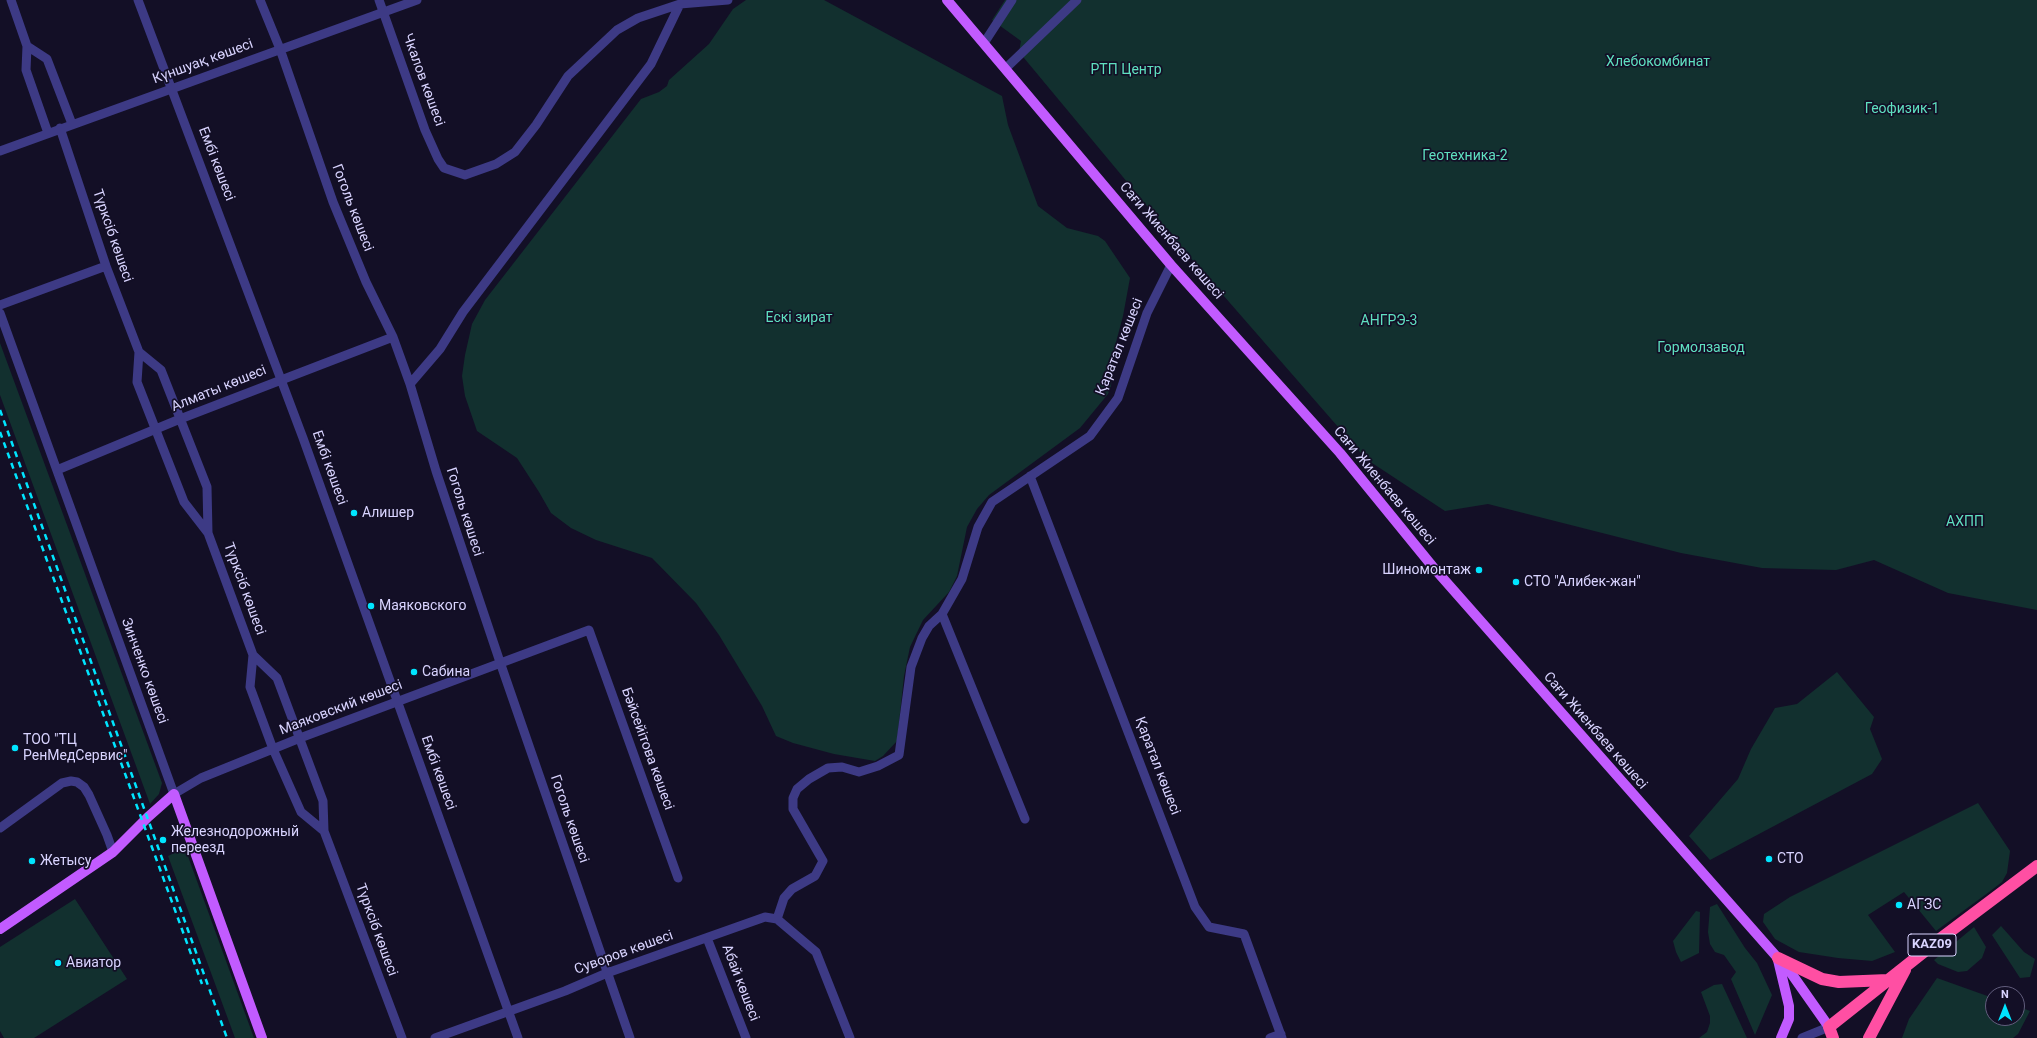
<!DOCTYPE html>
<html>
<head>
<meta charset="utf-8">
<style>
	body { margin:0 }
	#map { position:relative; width:2037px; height:1038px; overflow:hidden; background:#130f26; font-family:Roboto,sans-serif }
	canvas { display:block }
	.north { position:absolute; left:1985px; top:986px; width:40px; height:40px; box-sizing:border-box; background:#130f26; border:1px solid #625e7d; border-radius:50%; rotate:0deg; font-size:11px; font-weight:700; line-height:16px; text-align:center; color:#d9d4ff }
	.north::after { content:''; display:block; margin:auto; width:14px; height:18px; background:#00e5ff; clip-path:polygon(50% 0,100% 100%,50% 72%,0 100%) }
</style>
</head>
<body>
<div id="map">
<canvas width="2037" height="1038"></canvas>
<div class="north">N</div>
</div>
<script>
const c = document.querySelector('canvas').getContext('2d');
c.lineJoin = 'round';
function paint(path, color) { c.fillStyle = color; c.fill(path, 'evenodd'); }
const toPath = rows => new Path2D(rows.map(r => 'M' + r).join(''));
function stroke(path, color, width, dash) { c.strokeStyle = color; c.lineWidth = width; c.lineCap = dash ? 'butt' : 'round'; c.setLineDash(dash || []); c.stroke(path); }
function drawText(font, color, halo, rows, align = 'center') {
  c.font = font + ' Roboto,sans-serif'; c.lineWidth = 3.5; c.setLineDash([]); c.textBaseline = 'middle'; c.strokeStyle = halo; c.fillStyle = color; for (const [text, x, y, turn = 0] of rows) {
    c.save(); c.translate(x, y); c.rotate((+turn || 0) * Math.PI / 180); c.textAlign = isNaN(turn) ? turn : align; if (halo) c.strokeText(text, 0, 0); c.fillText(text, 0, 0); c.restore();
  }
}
paint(toPath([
	[746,0,824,0,1002,96,1008,125,1038,206,1067,228,1098,236,1105,241,1130,278,1123,316,1115,346,1111,386,1108,394,1080,428,989,495,977,509,967,527,957,576,949,592,923,620,910,647,904,676,897,741,883,756,875,761,834,754,793,743,776,736,762,706,719,635,696,603,652,558,596,540,571,528,551,513,539,492,517,458,477,431,465,396,462,376,465,355,472,324,485,300,641,99,659,92,667,86,669,80,709,44,733,9],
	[1005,0,2037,0,2037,610,1948,593,1874,560,1836,570,1762,568,1681,553,1488,504,1445,511,1366,459,1182,248,1019,52,1021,41,992,20],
	[0,343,162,783,159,794,150,804,0,395],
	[1837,672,1874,717,1870,729,1882,759,1872,774,1710,860,1689,836,1738,779,1751,749,1775,708,1797,704],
	[1978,803,2010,851,2007,873,2002,882,1989,892,1936,931,1904,892,1868,915,1895,952,1872,961,1838,958,1799,952,1775,939,1763,922,1764,914,1790,897],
	[185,848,254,1038,235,1038,168,856],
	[75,899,127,979,34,1038,4,1038,0,1031,0,947],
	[1717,904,1745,948,1757,963,1772,995,1755,1035,1731,979,1736,972,1724,955,1715,952,1710,944,1708,932,1710,907],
	[1696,911,1700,912,1699,953,1681,962,1676,952,1673,941],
	[2001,926,2024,952,2035,959,2030,977,2020,978,1992,935],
	[1974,927,1986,947,1982,958,1967,971,1958,972,1938,964,1934,960],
	[1937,978,1993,998,1993,1018,2017,1018,2017,1006,2030,1011,2018,1034,2013,1038,1902,1038,1909,1019],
	[1722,984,1747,1038,1699,1038,1707,1032,1710,1023,1710,1016,1701,992,1714,985]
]), '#12302f');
stroke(toPath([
	[11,0,27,46,26,70,48,133],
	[138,0,303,438,518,1038],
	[260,0,280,49,333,202,366,282,393,337,410,384,436,471,500,662,630,1038],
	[379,0,425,130,438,159,444,168,465,175,496,164,515,152,536,125,568,76,617,30,638,18,680,4,728,0],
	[984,43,1012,0],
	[27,46,47,59,72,124],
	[1006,68,1077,0],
	[60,128,106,266,139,352,137,382,184,502,208,533,253,655,277,678,323,801,324,831,402,1038],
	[0,151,417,0],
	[0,305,106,266],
	[0,313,174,794,201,778,300,738,589,630,678,878],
	[139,352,161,370,207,487,208,533],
	[410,384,440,349,463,312,651,64,680,4],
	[57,470,180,419,393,337],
	[1030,476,1195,907,1209,927,1244,934,1282,1038],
	[942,614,1025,819],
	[253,655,250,687,273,749,301,812,324,831],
	[0,828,62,783,71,781,77,782,84,787,89,795,107,835,113,852],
	[777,919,784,898,792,889,815,876,823,861,793,809,793,798,797,789,809,779,828,768,842,767,859,772,878,766,899,755,911,667,922,638,929,626,942,614,962,579,978,527,992,502,1090,436,1118,398,1147,313,1171,265],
	[707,938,746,1038],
	[435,1038,565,991,607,973,765,917,777,919,816,952,850,1038],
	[1270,1038,1281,1034],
	[1802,1038,1829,1027]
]), '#3d3a85', 9);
stroke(toPath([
	[947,0,1171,265,1340,453,1433,567,1791,973,1829,1027],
	[0,929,113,852,148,817,174,794,262,1038],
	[1778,960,1789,1006,1789,1019,1781,1038]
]), '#c25bff', 10);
stroke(toPath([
	[1778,958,1822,979,1839,982,1888,980],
	[1833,1038,1829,1027,1940,939,2037,866],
	[1869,1038,1905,970]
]), '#ff4fa3', 12);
stroke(toPath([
	[0,410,227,1038],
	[0,432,202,984]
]), '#00e5ff', 2.5, [6, 5]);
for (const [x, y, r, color] of [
	[354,513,4,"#00e5ff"],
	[1479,570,4,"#00e5ff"],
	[1516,582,4,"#00e5ff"],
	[371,606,4,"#00e5ff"],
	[414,672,4,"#00e5ff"],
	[15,748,4,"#00e5ff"],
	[163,840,4,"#00e5ff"],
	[1769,859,4,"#00e5ff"],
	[32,861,4,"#00e5ff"],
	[1899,905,4,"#00e5ff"],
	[58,963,4,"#00e5ff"]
]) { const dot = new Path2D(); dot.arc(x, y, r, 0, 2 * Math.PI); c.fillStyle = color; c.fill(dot); stroke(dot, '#130f26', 1.5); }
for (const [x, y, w] of [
	[1932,945,48]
]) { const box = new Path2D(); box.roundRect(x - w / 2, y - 11, w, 22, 3); c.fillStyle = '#130f26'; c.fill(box); stroke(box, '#d9d4ff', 1); }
drawText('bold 13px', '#d9d4ff', null, [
	["KAZ09",1932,945]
]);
drawText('14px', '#d9d4ff', '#130f26', [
	["Күншуақ көшесі",203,62,-20],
	["Чкалов көшесі",423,80,70],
	["Ембі көшесі",216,164,69],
	["Гоголь көшесі",352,208,69],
	["Түрксіб көшесі",112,236,71],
	["Сағи Жиенбаев көшесі",1171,241,49],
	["Қаратал көшесі",1120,347,-68],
	["Алматы көшесі",219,389,-22],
	["Ембі көшесі",329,468,70],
	["Сағи Жиенбаев көшесі",1384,486,50],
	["Гоголь көшесі",464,512,72],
	["Түрксіб көшесі",244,589,70],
	["Зинченко көшесі",144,671,70],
	["Маяковский көшесі",341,708,-21],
	["Сағи Жиенбаев көшесі",1595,731,49],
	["Бәйсейітова көшесі",647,749,70],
	["Қаратал көшесі",1157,766,69],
	["Ембі көшесі",438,773,70],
	["Гоголь көшесі",569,819,71],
	["Түрксіб көшесі",376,930,70],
	["Суворов көшесі",624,953,-20],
	["Абай көшесі",740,983,69]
]);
drawText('14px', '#5fe0c0', '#130f26', [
	["Хлебокомбинат",1658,62],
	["РТП Центр",1126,70],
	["Геофизик-1",1902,109],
	["Геотехника-2",1465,156],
	["Ескі зират",799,318],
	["АНГРЭ-3",1389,321],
	["Гормолзавод",1701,348],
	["АХПП",1965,522]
]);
drawText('14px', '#d9d4ff', '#130f26', [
	["Алишер",362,513],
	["Шиномонтаж",1471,570,"right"],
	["СТО \"Алибек-жан\"",1524,582],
	["Маяковского",379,606],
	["Сабина",422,672],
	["ТОО \"ТЦ",23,740],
	["РенМедСервис\"",23,756],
	["Железнодорожный",171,832],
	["переезд",171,848],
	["СТО",1777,859],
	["Жетысу",40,861],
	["АГЗС",1907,905],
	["Авиатор",66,963]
], 'left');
</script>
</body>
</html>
